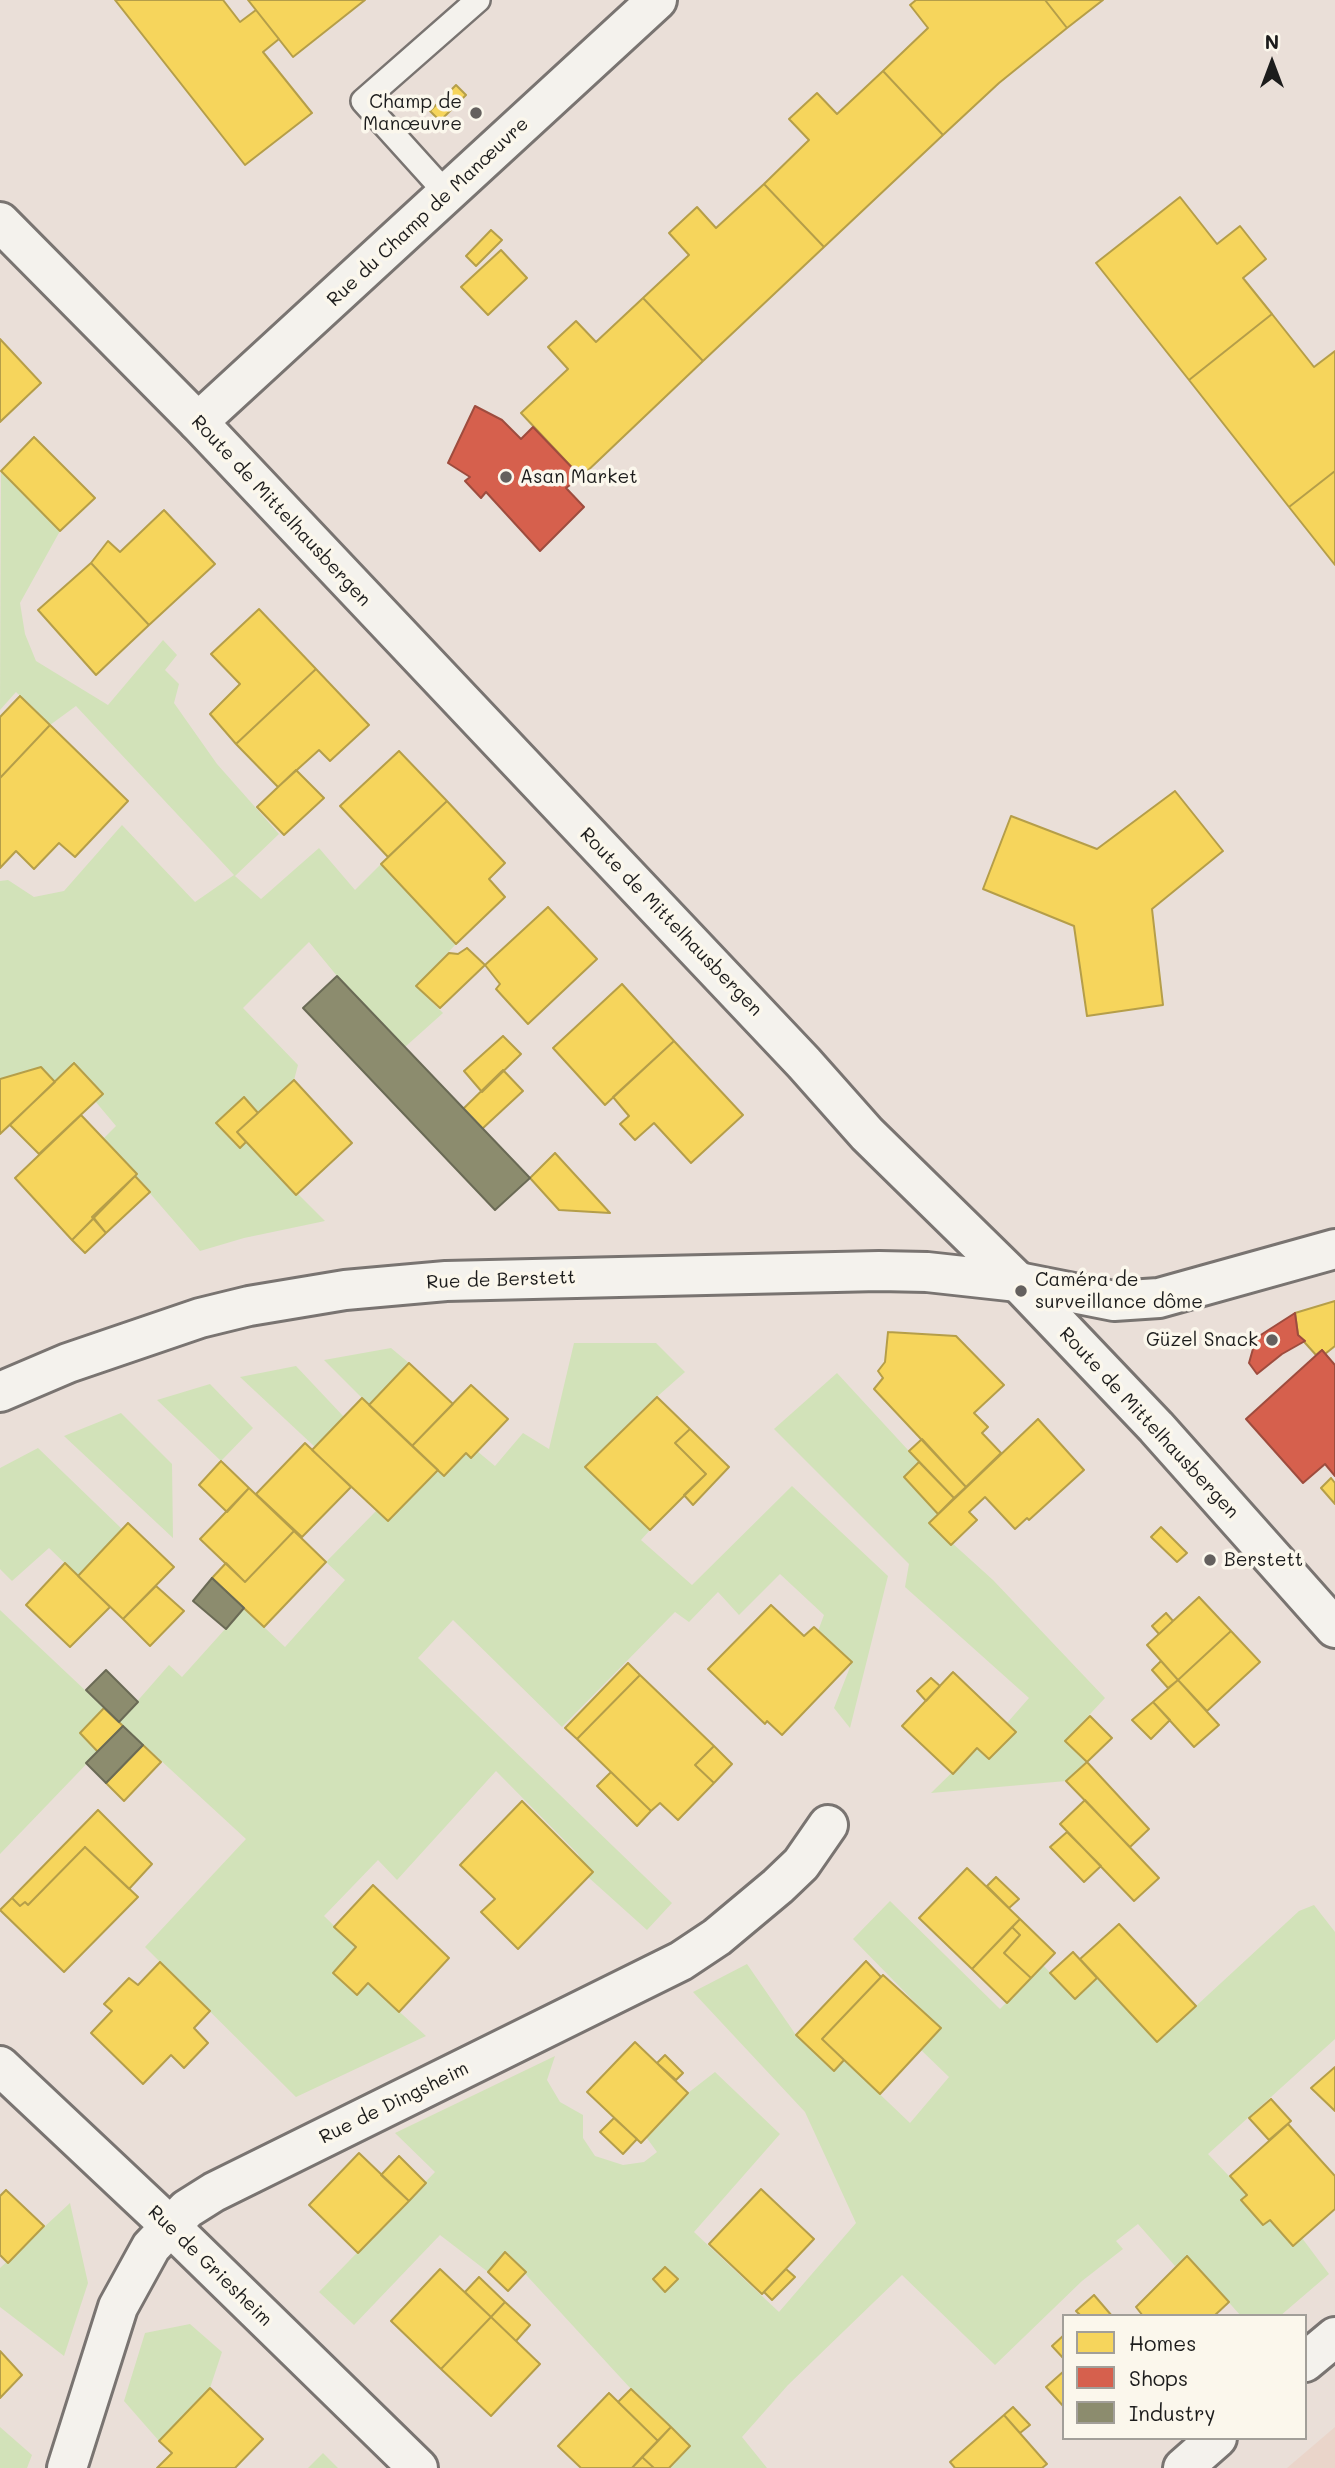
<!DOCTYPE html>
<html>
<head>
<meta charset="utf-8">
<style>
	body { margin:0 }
	#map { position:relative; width:1335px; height:2468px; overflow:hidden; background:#eadfd8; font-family:Mali,sans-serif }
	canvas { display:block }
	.legend { position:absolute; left:1062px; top:2314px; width:245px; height:126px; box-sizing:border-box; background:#fbf7ec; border:2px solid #a29f99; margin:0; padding:9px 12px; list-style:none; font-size:21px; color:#1c1c1c }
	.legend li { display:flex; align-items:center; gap:14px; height:35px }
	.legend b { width:35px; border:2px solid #a29f99 }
	.north { position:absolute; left:1237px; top:28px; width:70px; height:70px; -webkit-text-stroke:5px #fbf7ec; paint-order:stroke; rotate:0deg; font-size:19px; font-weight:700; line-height:28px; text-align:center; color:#1c1c1c }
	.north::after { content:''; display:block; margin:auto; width:24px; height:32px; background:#1c1c1c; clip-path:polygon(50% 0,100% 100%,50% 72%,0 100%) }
</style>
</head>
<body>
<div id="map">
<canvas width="1335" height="2468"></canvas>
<ul class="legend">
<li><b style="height:19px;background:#f6d55c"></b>Homes</li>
<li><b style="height:19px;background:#d6604d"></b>Shops</li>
<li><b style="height:19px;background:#8c8c6e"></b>Industry</li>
</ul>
<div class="north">N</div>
</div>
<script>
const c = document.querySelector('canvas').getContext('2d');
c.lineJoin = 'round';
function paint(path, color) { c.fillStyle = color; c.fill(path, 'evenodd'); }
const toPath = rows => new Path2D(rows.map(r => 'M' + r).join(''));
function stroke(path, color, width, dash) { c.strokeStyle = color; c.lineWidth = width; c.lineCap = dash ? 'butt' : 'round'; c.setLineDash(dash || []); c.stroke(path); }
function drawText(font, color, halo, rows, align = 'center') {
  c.font = font + ' Mali,sans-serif'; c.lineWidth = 7; c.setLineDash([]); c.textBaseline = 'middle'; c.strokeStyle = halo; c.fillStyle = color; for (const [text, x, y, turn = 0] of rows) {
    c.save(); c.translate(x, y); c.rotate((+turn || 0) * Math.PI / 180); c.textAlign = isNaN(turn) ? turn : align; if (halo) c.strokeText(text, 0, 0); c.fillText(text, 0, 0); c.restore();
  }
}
paint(toPath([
	[1335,2427,1335,2468,1287,2468]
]), '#ead5ca');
paint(toPath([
	[1,471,60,531,20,603,25,634,36,661,108,705,163,640,177,655,165,670,179,684,174,703,217,764,279,834,235,876,261,899,319,848,355,890,381,864,456,944,416,986,443,1013,405,1047,337,976,309,942,243,1008,298,1065,294,1080,258,1113,243,1098,216,1124,239,1148,246,1142,325,1221,244,1238,200,1251,135,1176,137,1174,103,1139,116,1126,95,1101,103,1093,74,1063,55,1082,41,1067,0,1079,0,881,8,880,34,897,64,891,122,825,195,902,234,875,76,706,50,725,16,692,0,710],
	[574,1343,656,1343,685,1372,642,1410,585,1467,650,1530,641,1540,692,1585,792,1486,888,1576,850,1728,834,1708,852,1662,818,1631,824,1615,780,1574,739,1615,718,1592,689,1622,675,1612,562,1727,453,1620,418,1658,672,1903,647,1930,588,1877,578,1854,496,1771,397,1880,378,1860,324,1916,356,1947,333,1973,357,1995,368,1983,426,2036,296,2097,145,1947,246,1839,119,1722,169,1665,182,1677,244,1608,285,1647,345,1580,326,1562,376,1511,388,1521,438,1470,466,1453,477,1451,495,1466,523,1433,549,1449],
	[391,1348,409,1363,369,1405,324,1360],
	[296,1366,344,1417,315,1447,240,1377],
	[837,1373,919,1462,904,1477,938,1514,930,1523,993,1580,1105,1698,1065,1741,1087,1762,1066,1781,931,1793,977,1748,990,1759,1016,1732,1007,1723,1029,1698,905,1587,909,1564,774,1429],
	[210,1384,253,1428,221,1461,157,1400],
	[121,1413,172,1464,173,1538,64,1436],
	[38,1448,122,1529,78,1576,49,1548,12,1581,0,1569,0,1468],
	[0,1610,104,1708,80,1732,98,1752,0,1854],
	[890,1901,1000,2009,1043,1965,1074,1998,1097,1978,1157,2042,1299,1911,1314,1905,1335,1932,1335,2039,1208,2154,1247,2195,1241,2201,1263,2225,1270,2220,1293,2245,1302,2238,1329,2274,1280,2316,1241,2316,1188,2257,1175,2266,1138,2224,1116,2241,1123,2249,1082,2281,995,2365,902,2275,788,2385,742,2437,767,2468,669,2468,690,2446,631,2389,506,2253,488,2272,440,2235,354,2325,319,2292,435,2172,395,2133,555,2056,547,2080,560,2102,583,2115,583,2138,595,2156,623,2165,644,2162,657,2152,646,2137,688,2093,715,2072,780,2134,694,2232,779,2312,856,2223,805,2112,693,1992,747,1964,796,2035,833,2070,844,2060,910,2123,949,2077,921,2050,940,2028,853,1939],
	[70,2203,88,2283,64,2356,0,2307,0,2268],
	[190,2324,222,2352,210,2388,159,2441,124,2401,145,2333],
	[0,2427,32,2455,27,2468,0,2468],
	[323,2453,338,2468,308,2468]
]), '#d2e2b9');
const homes = toPath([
	[115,0,223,0,240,22,256,10,279,39,263,52,312,113,245,165,115,0],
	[248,0,365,0,293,57,248,0],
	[916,0,1045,0,1067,28,999,83,943,135,883,71,928,28,910,5,916,0],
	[1045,0,1103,0,1067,28,1045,0],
	[883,71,943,135,824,247,764,184,809,140,789,119,817,93,837,114,883,71],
	[456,85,466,95,440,121,430,111,456,85],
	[764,184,824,247,703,361,643,298,689,255,669,233,697,207,716,228,764,184],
	[1180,197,1217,244,1240,226,1266,259,1243,278,1272,314,1189,380,1096,263,1180,197],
	[491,230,502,240,476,266,466,256,491,230],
	[501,250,527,278,488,315,461,287,501,250],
	[643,298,703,361,581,477,521,413,568,369,548,347,576,321,596,342,643,298],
	[1272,314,1314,367,1335,351,1335,471,1289,507,1189,380,1272,314],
	[0,339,41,383,0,422,0,339],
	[34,437,95,498,60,531,1,471,34,437],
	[1335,471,1335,565,1289,507,1335,471],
	[164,510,215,564,149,625,91,563,108,541,120,552,164,510],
	[91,563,149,625,96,675,38,610,91,563],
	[259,609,316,669,236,744,210,714,240,684,211,654,259,609],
	[316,669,369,725,330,761,319,750,278,787,236,744,316,669],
	[20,696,50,725,0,778,0,717,20,696],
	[50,725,128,801,75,857,59,843,34,869,16,851,0,868,0,778,50,725],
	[399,751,447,801,388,857,340,806,399,751],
	[296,770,324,798,284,835,257,807,296,770],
	[1175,791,1223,851,1152,909,1163,1005,1087,1016,1074,926,983,889,1011,816,1097,849,1175,791],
	[447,801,505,863,489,879,505,897,456,944,381,864,447,801],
	[548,907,597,959,528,1024,496,989,500,984,485,965,548,907],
	[467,948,485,965,440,1008,416,986,449,953,458,954,467,948],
	[622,984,674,1041,605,1105,553,1048,622,984],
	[503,1036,521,1054,482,1092,464,1071,503,1036],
	[674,1041,743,1115,691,1163,654,1123,635,1140,620,1124,629,1116,613,1097,674,1041],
	[74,1063,103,1094,39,1154,10,1125,74,1063],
	[41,1067,55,1082,0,1134,0,1079,41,1067],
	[503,1070,523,1091,482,1129,463,1109,503,1070],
	[294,1080,352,1143,296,1195,237,1132,294,1080],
	[244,1097,258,1113,237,1132,246,1142,240,1148,216,1123,244,1097],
	[81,1115,137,1174,72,1240,15,1178,81,1115],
	[555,1153,610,1213,559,1210,530,1178,555,1153],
	[135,1176,150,1192,106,1233,92,1217,135,1176],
	[94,1218,106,1233,85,1253,72,1240,94,1218],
	[1335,1301,1335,1346,1325,1354,1322,1350,1316,1355,1298,1335,1295,1313,1335,1301],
	[888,1332,956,1336,1004,1385,974,1413,988,1427,982,1433,1001,1453,966,1487,874,1389,883,1378,878,1371,885,1362,888,1332],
	[409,1363,453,1404,412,1446,369,1405,409,1363],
	[471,1385,508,1419,471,1458,466,1453,444,1476,412,1446,471,1385],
	[657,1397,690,1429,675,1443,706,1474,650,1530,585,1467,657,1397],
	[362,1398,438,1470,388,1521,312,1450,362,1398],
	[1038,1419,1084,1470,1029,1520,1027,1518,1015,1529,985,1497,969,1512,977,1520,951,1545,929,1523,1038,1419],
	[690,1429,729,1467,693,1505,684,1495,706,1474,675,1443,690,1429],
	[922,1439,966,1487,954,1498,909,1451,922,1439],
	[305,1443,351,1487,302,1537,256,1494,305,1443],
	[221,1461,249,1488,227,1512,199,1485,221,1461],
	[919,1462,954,1498,938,1514,904,1477,919,1462],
	[1331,1478,1335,1483,1335,1504,1321,1488,1331,1478],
	[249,1488,294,1531,245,1582,200,1539,249,1488],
	[128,1523,174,1567,123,1619,78,1576,128,1523],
	[1161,1527,1187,1553,1177,1562,1151,1537,1161,1527],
	[294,1531,326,1562,264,1627,212,1578,226,1563,245,1582,294,1531],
	[65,1563,110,1607,70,1647,26,1605,65,1563],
	[156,1586,184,1611,150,1646,123,1619,156,1586],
	[1199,1597,1231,1631,1178,1680,1147,1645,1199,1597],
	[771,1605,804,1636,814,1627,852,1662,782,1735,767,1721,765,1724,708,1669,771,1605],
	[1166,1613,1173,1621,1159,1634,1152,1626,1166,1613],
	[1231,1631,1260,1662,1207,1711,1178,1680,1231,1631],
	[1161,1661,1178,1680,1168,1688,1152,1670,1161,1661],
	[628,1663,640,1675,577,1739,565,1728,628,1663],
	[953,1672,1016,1732,989,1759,977,1748,953,1774,902,1726,953,1672],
	[640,1675,714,1746,695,1765,714,1783,678,1820,660,1803,651,1811,577,1739,640,1675],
	[931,1678,940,1686,926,1701,917,1691,931,1678],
	[1178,1680,1219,1725,1194,1747,1153,1702,1178,1680],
	[1153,1702,1170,1720,1151,1739,1132,1720,1153,1702],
	[104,1708,123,1726,98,1752,80,1733,104,1708],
	[1090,1716,1112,1738,1087,1762,1065,1741,1090,1716],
	[143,1745,161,1762,124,1801,106,1783,143,1745],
	[714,1746,732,1764,714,1783,695,1765,714,1746],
	[1087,1762,1149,1829,1130,1847,1066,1781,1087,1762],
	[611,1772,651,1811,637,1826,597,1786,611,1772],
	[1085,1800,1159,1878,1134,1901,1060,1824,1085,1800],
	[522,1801,593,1872,518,1949,481,1912,495,1899,460,1865,522,1801],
	[98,1810,152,1864,129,1889,85,1847,28,1905,25,1902,20,1906,12,1898,98,1810],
	[1067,1832,1101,1866,1084,1882,1050,1847,1067,1832],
	[85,1847,138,1897,64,1972,0,1910,12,1898,20,1906,25,1902,28,1905,85,1847],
	[967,1868,1020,1919,972,1969,919,1918,967,1868],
	[996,1877,1019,1899,1009,1908,987,1886,996,1877],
	[373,1885,449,1958,399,2012,368,1983,357,1995,333,1973,356,1947,334,1927,373,1885],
	[1020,1919,1055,1953,1031,1978,1004,1953,1020,1935,1012,1927,1020,1919],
	[1119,1924,1196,2006,1157,2042,1080,1959,1119,1924],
	[1012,1927,1020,1935,1004,1953,1031,1978,1007,2003,972,1969,1012,1927],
	[1073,1952,1097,1978,1075,1999,1050,1973,1073,1952],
	[866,1961,881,1977,822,2039,844,2060,834,2071,796,2035,866,1961],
	[160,1962,210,2011,194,2028,208,2043,184,2068,171,2055,143,2084,91,2033,112,2011,104,2004,129,1978,138,1985,160,1962],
	[883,1975,941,2028,880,2094,822,2039,883,1975],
	[635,2042,688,2093,641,2143,587,2092,635,2042],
	[665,2055,683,2073,676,2080,657,2063,665,2055],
	[1335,2067,1335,2111,1311,2088,1335,2067],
	[1271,2099,1291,2121,1269,2140,1249,2118,1271,2099],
	[614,2118,637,2139,623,2154,600,2132,614,2118],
	[1288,2124,1335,2176,1335,2209,1293,2246,1270,2220,1263,2225,1241,2200,1247,2195,1230,2176,1288,2124],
	[359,2153,409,2201,358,2253,309,2205,359,2153],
	[399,2156,426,2183,409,2201,381,2175,399,2156],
	[761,2189,814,2239,762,2294,709,2244,761,2189],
	[6,2190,44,2226,8,2263,0,2255,0,2196,6,2190],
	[505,2252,526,2272,508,2291,488,2272,505,2252],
	[1187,2256,1229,2302,1214,2316,1143,2316,1136,2307,1187,2256],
	[665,2267,678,2279,665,2292,653,2279,665,2267],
	[440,2269,491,2317,441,2369,391,2321,440,2269],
	[786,2269,795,2277,772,2300,764,2292,786,2269],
	[479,2277,505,2302,491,2317,465,2292,479,2277],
	[1094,2295,1112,2316,1081,2316,1076,2311,1094,2295],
	[505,2302,530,2325,516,2341,491,2317,505,2302],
	[491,2317,540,2364,491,2416,441,2369,491,2317],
	[1064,2335,1064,2359,1052,2346,1064,2335],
	[0,2351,22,2375,0,2398,0,2351],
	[1064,2371,1064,2407,1046,2387,1064,2371],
	[210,2388,263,2439,235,2468,157,2468,172,2453,159,2441,210,2388],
	[631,2389,671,2427,658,2441,618,2402,631,2389],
	[609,2393,658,2441,632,2468,581,2468,558,2446,609,2393],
	[1013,2407,1030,2425,1020,2433,1004,2415,1013,2407],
	[1004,2415,1047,2464,1042,2468,955,2468,950,2462,1004,2415],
	[671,2427,690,2446,669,2468,654,2468,642,2457,671,2427],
	[642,2457,654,2468,632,2468,642,2457]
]);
paint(homes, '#f6d55c');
stroke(homes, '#b59e49', 2);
const shops = toPath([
	[475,406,502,420,521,439,533,427,581,477,566,488,584,507,540,551,486,492,481,498,465,481,470,477,448,463,475,406],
	[1295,1313,1298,1335,1305,1341,1282,1354,1257,1374,1249,1363,1256,1338,1295,1313],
	[1322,1350,1335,1365,1335,1476,1325,1464,1303,1483,1246,1419,1322,1350]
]);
paint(shops, '#d6604d');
stroke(shops, '#9e4c3e', 2);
const industry = toPath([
	[337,976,530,1178,495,1210,303,1008,337,976],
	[212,1578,244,1608,226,1629,193,1601,212,1578],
	[106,1670,138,1702,119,1722,86,1690,106,1670],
	[123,1726,143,1745,106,1783,86,1763,123,1726]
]);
paint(industry, '#8c8c6e');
stroke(industry, '#6a6a55', 2);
const service = toPath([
	[447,194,363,101,478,0]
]);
const minor = toPath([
	[198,422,657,0],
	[1018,1282,1114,1301,1159,1298,1335,1249],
	[0,2066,169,2225,418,2468],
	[1305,2362,1335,2337],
	[67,2468,118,2307,151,2247,187,2209,214,2192,681,1961,717,1937,778,1886,801,1864,828,1825],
	[1183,2468,1217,2438]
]);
const tertiary = toPath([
	[0,1392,68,1363,200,1318,249,1306,345,1290,446,1281,879,1271,927,1272,1018,1282]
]);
const secondary = toPath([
	[0,222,198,422,804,1063,867,1134,1018,1282,1156,1427,1335,1628]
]);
stroke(service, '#797471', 28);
stroke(minor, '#797471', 44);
stroke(tertiary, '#797471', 44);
stroke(secondary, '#797471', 44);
stroke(service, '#f4f2ed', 23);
stroke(minor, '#f4f2ed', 38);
stroke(tertiary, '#f4f2ed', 38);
stroke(secondary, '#f4f2ed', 38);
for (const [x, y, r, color] of [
	[476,113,7,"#64605e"],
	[506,477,7,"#64605e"],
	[1021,1291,7,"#64605e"],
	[1272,1340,7,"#64605e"],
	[1210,1560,7,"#64605e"]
]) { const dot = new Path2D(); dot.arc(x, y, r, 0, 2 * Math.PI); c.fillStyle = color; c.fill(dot); stroke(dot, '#fbf7ec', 2.5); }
drawText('19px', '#1c1c1c', '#fbf7ec', [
	["Champ de",462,102,"right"],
	["Manœuvre",462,124,"right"],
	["Asan Market",520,477],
	["Caméra de",1035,1280],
	["surveillance dôme",1035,1302],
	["Güzel Snack",1258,1340,"right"],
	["Berstett",1224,1560]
], 'left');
drawText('19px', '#1c1c1c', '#fbf7ec', [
	["Rue du Champ de Manœuvre",428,212,-43],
	["Route de Mittelhausbergen",281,511,47],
	["Route de Mittelhausbergen",671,922,46],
	["Rue de Berstett",501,1280,-2],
	["Route de Mittelhausbergen",1149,1423,47],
	["Rue de Dingsheim",394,2103,-26],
	["Rue de Griesheim",210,2266,44]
]);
</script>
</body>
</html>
